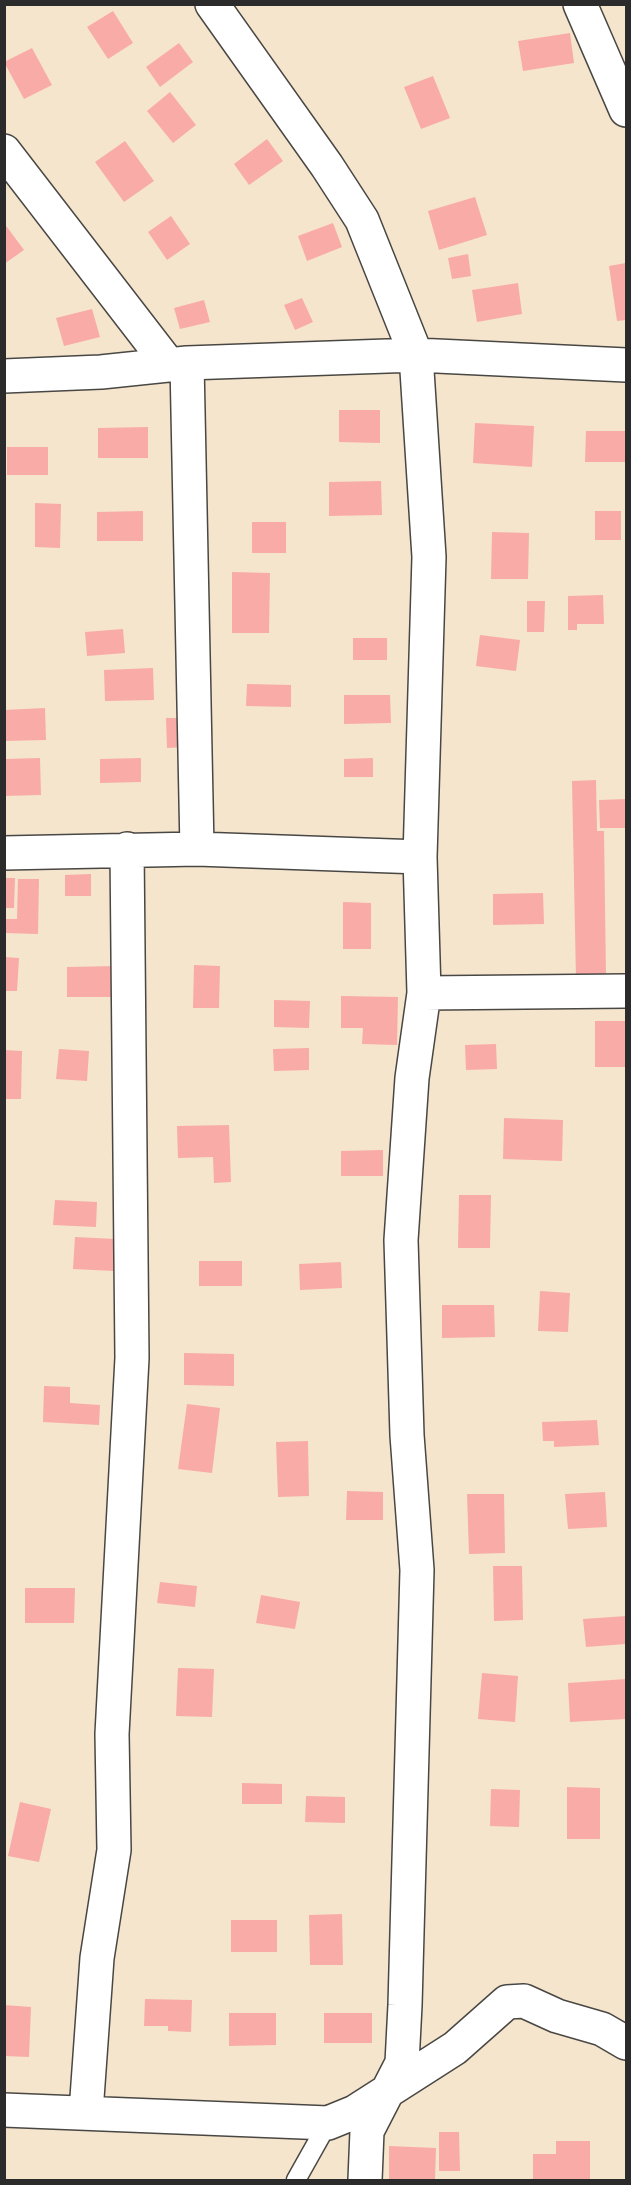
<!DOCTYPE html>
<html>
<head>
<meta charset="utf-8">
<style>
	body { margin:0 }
	#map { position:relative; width:631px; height:2185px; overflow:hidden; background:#f5e5cd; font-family:Mynerve,sans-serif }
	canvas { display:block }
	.frame { position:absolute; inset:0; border:6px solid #2b2b2b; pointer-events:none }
</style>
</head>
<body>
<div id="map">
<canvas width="631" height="2185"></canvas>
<div class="frame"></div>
</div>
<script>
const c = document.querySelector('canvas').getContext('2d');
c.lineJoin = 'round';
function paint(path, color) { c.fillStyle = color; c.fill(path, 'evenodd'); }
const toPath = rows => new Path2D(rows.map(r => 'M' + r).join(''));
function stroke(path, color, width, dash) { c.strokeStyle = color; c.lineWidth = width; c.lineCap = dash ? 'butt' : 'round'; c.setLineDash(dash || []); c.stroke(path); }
paint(toPath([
	[113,11,133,43,108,59,87,27],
	[570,33,574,63,523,71,518,41],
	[179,43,193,62,160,87,146,67],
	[32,48,52,85,24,99,4,62],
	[433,76,450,118,421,129,404,87],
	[170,92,196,125,173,143,147,111],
	[267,139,283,161,249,185,234,164],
	[125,141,154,181,124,202,95,162],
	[475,197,487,235,439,250,428,211],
	[171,216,190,244,167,260,148,232],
	[4,223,24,250,4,264],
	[333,223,342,247,307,261,298,236],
	[468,254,471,276,452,279,448,258],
	[626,263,626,320,617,321,609,266],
	[518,283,522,314,477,322,472,290],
	[302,298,313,322,295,330,284,305],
	[204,300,210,322,180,329,174,308],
	[92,309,100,337,64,346,56,318],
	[339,410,380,410,380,443,339,442],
	[475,423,534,426,532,467,473,463],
	[148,427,148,458,98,458,98,428],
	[586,431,626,431,626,462,585,462],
	[7,447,48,447,48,475,7,475],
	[381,481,382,515,329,516,329,482],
	[35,503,61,504,60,548,35,547],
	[143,511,143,541,97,541,97,512],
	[595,511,621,511,621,540,595,540],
	[252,522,286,522,286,553,252,553],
	[492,532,529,533,528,579,491,579],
	[232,572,270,573,269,633,232,633],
	[603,595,604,624,577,624,577,630,568,630,568,596],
	[527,601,545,601,544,632,527,632],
	[123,629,125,653,87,656,85,632],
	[480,635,520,640,516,671,476,666],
	[353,638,387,638,387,660,353,660],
	[153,668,154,700,105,701,104,670],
	[247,684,291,685,291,707,246,706],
	[344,695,390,695,391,723,344,724],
	[45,708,46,740,4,741,4,710],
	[166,718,185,718,186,747,167,748],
	[40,758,41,795,4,796,4,759],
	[141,758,141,782,100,783,100,759],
	[373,758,373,777,344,777,344,759],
	[596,780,597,831,604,831,606,978,576,979,572,781],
	[626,799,626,828,600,828,599,800],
	[91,874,91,896,65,896,65,875],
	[4,878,15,878,14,908,4,908],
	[18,879,39,879,38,934,4,933,4,919,17,919],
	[543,893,544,924,493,925,493,894],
	[343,902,371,903,371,949,343,949],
	[4,957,19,958,17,991,4,991],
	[194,965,220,966,219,1008,193,1008],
	[116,966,116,997,67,997,67,967],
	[341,996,398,997,397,1045,362,1044,363,1028,341,1028],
	[274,1000,310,1001,309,1028,274,1027],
	[595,1021,626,1021,626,1067,595,1067],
	[496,1044,497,1069,466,1070,465,1045],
	[309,1048,309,1070,274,1071,273,1049],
	[59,1049,89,1051,87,1081,56,1079],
	[4,1050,22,1051,21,1099,6,1099],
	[504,1118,563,1120,562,1161,503,1159],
	[229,1125,231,1182,214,1183,213,1157,178,1158,177,1126],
	[383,1150,383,1176,341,1176,341,1151],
	[459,1195,491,1195,490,1248,458,1248],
	[55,1200,97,1202,96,1227,53,1225],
	[75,1237,116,1239,114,1271,73,1269],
	[199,1261,242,1261,242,1286,199,1286],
	[341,1262,342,1288,300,1290,299,1264],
	[540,1291,570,1293,568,1332,538,1331],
	[442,1305,494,1305,495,1337,442,1338],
	[184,1353,234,1354,234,1386,184,1385],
	[44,1386,70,1387,70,1403,100,1405,99,1425,43,1422],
	[187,1404,220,1408,212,1473,178,1469],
	[597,1420,599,1445,554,1447,554,1441,543,1441,542,1422],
	[308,1441,309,1496,278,1497,276,1442],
	[347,1491,383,1492,383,1520,346,1520],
	[605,1492,607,1527,568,1529,565,1494],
	[467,1494,504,1494,505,1553,469,1554],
	[493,1566,522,1566,523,1620,494,1621],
	[160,1582,197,1586,195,1607,157,1603],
	[25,1588,75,1588,74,1623,25,1623],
	[261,1595,300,1602,295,1629,256,1623],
	[626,1616,626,1644,586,1647,583,1619],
	[178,1668,214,1669,212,1717,176,1716],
	[482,1673,518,1676,515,1722,478,1719],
	[626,1679,626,1719,570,1722,568,1683],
	[242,1783,282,1784,282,1804,242,1804],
	[567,1787,600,1788,600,1839,567,1839],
	[491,1789,520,1790,519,1827,490,1826],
	[306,1796,345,1797,345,1823,305,1822],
	[20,1802,51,1809,39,1862,8,1856],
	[342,1914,343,1965,310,1965,309,1915],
	[231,1920,277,1920,277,1952,231,1952],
	[145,1999,192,2000,191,2032,168,2031,168,2026,144,2026],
	[4,2005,31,2007,29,2057,4,2056],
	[229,2013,276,2013,276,2045,229,2046],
	[324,2013,372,2013,372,2043,324,2043],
	[439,2132,459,2132,460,2171,439,2171],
	[556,2141,590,2141,590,2180,533,2180,533,2154,556,2154],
	[389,2146,436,2148,435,2180,389,2180]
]), '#f9aba8');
const service = toPath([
	[296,2180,328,2123]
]);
const minor = toPath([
	[212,4,327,166,362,220,416,355,429,557,420,857,424,993,412,1078,401,1240,407,1435,417,1570,405,2005,402,2063,367,2131,365,2180],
	[580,4,626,110],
	[4,151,169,365],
	[187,363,197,849],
	[4,376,101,372,187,363,416,355,626,365],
	[4,853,197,849,420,857],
	[424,993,626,991],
	[4,2110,328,2123,355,2112,455,2048,507,2002,524,2001,557,2016,602,2029,626,2043],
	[86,2112,97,1958,114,1850,112,1734,132,1358,127,849]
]);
stroke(service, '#494743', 21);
stroke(minor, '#494743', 36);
stroke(service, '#fff', 18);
stroke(minor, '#fff', 33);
</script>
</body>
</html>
